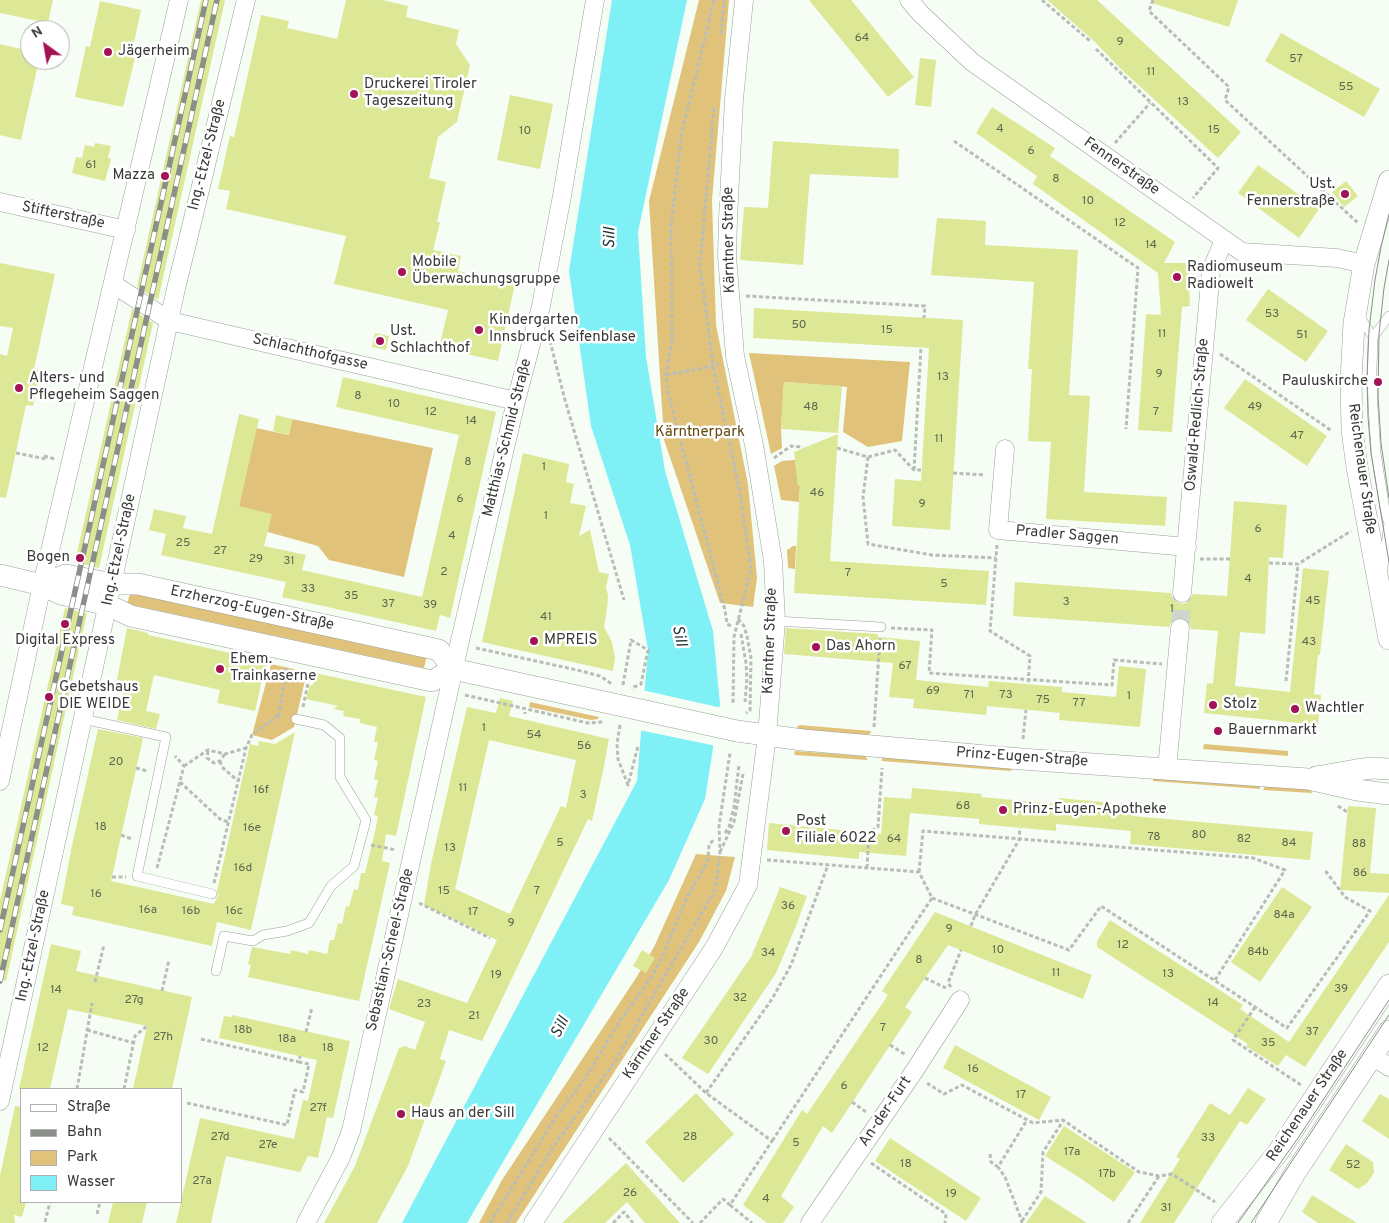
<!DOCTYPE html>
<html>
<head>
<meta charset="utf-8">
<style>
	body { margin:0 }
	#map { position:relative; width:1389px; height:1223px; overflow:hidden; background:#f5fdf4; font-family:Overpass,sans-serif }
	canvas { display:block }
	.legend { position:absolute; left:20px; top:1088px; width:162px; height:115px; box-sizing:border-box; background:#fff; border:1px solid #afb0af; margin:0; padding:6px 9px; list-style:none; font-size:15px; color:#373a37 }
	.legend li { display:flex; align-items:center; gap:10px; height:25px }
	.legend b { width:25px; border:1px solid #afb0af }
	.north { position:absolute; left:20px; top:20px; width:50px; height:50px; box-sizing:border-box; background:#fff; border:1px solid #afb0af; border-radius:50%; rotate:328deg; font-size:14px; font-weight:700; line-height:20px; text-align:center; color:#373a37 }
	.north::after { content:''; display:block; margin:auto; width:18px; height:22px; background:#a31254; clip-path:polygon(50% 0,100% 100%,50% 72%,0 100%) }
</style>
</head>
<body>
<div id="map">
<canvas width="1389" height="1223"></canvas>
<ul class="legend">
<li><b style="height:6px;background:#fff"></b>Straße</li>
<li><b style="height:6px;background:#8a8f89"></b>Bahn</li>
<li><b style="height:14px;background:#e1c27b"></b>Park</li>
<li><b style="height:14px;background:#7ef0f6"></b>Wasser</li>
</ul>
<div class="north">N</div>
</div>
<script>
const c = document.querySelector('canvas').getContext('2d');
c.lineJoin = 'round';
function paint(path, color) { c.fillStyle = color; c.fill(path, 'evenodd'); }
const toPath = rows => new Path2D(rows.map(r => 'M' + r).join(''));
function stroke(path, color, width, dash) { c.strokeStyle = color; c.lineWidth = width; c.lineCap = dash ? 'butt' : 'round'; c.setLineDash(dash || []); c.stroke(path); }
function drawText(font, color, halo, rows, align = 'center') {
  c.font = font + ' Overpass,sans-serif'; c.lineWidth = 5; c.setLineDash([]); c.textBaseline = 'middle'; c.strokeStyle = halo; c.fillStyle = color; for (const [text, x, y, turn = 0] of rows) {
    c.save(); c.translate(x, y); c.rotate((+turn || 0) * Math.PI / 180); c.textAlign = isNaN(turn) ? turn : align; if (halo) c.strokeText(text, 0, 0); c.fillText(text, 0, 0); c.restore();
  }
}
paint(toPath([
	[699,0,729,0,712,200,716,325,748,484,757,578,753,607,720,603,664,440,649,201],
	[749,353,910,362,902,441,868,447,843,432,847,387,784,382,781,429,782,448,771,454],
	[292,419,433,448,404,577,329,560,318,546,268,532,239,506,256,428,289,435],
	[795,460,798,485,800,486,799,502,781,500,774,466,782,461],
	[793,546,796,546,795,569,788,568,788,566,787,550],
	[131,590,427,655,424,668,127,604],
	[271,664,307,672,294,727,272,740,252,735],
	[530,702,599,717,598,719,591,720,529,707],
	[799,725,871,731,870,734,866,735,797,729,797,727],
	[1204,744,1288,751,1288,756,1203,749],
	[795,751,865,756,867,759,867,760,795,755,794,753],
	[884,757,1013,768,1013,769,1010,771,882,761,882,758],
	[1153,778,1259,785,1260,787,1260,789,1153,781],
	[1266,785,1311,789,1312,793,1263,790],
	[696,854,735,857,726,891,699,942,516,1223,479,1223,502,1180,636,978,654,947]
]), '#e1c27b');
paint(toPath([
	[612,0,687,0,638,232,646,357,665,471,713,631,720,704,705,799,669,880,467,1223,402,1223,637,781,648,650,630,545,591,426,569,271]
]), '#7ef0f6');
paint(toPath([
	[642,690,722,708,716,746,639,730]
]), '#f5fdf4');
paint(toPath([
	[0,0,53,0,48,23,0,13],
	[201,0,225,0,158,300,137,287],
	[346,0,382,0,408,6,406,17,459,30,456,44,470,65,457,122,438,137,429,178,446,182,437,222,440,222,433,250,461,256,458,271,515,284,498,361,439,348,448,310,334,284,346,236,226,209,230,191,218,189,230,136,234,137,261,15,289,21,287,28,337,39],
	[809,0,851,0,914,77,888,97],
	[1047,0,1097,0,1241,132,1218,158,1122,70,1094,41],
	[1152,0,1238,0,1229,27,1152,3],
	[100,1,141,10,131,57,135,58,123,107,75,97,86,46,90,47],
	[1281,33,1380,89,1364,117,1265,61],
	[0,44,30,51,30,60,39,60,21,140,0,135],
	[920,58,936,60,931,107,915,105],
	[510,95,553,104,540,169,497,160],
	[992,107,1055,148,1050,156,1175,242,1164,263,1188,263,1190,306,1182,307,1172,432,1138,430,1146,314,1161,315,1158,273,1033,184,1037,176,976,133],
	[773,141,899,149,898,178,810,174,803,265,740,260,744,207,768,208],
	[95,143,111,146,108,158,111,159,105,181,72,173,76,157,82,158,85,145,94,147],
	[1258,165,1319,209,1299,238,1238,193],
	[1346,181,1358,196,1344,207,1332,192],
	[937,218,986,221,985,245,1078,250,1069,395,1090,396,1084,492,1167,497,1165,526,1046,519,1051,442,1028,441,1032,369,1028,369,1034,282,931,275],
	[0,263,55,274,34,369,41,370,33,406,26,405,6,498,0,497,0,354,7,356,13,328,0,326],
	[1268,289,1328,331,1306,362,1246,320],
	[754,308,963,320,950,530,892,526,895,479,921,481,929,348,753,338],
	[132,309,153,323,99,568,75,562],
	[375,333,389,336,386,350,372,347],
	[343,377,496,412,450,618,440,615,436,631,282,597,286,582,161,555,166,534,149,530,154,509,186,516,183,528,212,534,239,414,259,419,239,506,272,514,264,546,306,555,302,570,422,597,459,435,336,407],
	[1245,379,1327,436,1307,466,1224,408],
	[784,382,842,386,838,433,781,429],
	[276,415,292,419,289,435,273,431],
	[838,434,830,561,989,571,986,605,794,593,800,486,798,486,794,452],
	[523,453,569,464,566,482,574,484,570,503,586,506,579,536,590,530,599,572,609,574,606,587,608,596,607,609,604,627,612,642,615,658,613,671,482,642],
	[1234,501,1287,505,1283,558,1269,557,1265,634,1240,632,1235,686,1290,692,1303,568,1329,571,1320,655,1318,655,1314,694,1321,695,1318,725,1204,713,1207,683,1213,684,1218,631,1191,629,1189,623,1186,620,1181,618,1175,619,1171,622,1169,627,1013,616,1015,582,1171,593,1172,597,1176,601,1182,604,1186,603,1190,599,1193,594,1227,596],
	[65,608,87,613,6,981,0,980,0,901],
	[127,628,148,633,148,635,249,657,250,655,269,659,264,680,262,680,255,711,217,703,220,690,154,675,146,711,160,714,156,729,117,720,126,682,117,680],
	[786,628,878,634,878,637,920,641,916,680,988,687,989,681,1062,687,1062,692,1116,697,1119,666,1146,669,1140,727,1059,720,1060,713,987,706,986,715,913,708,914,699,889,697,893,663,784,654],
	[315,673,426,697,396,836,386,834,382,861,390,863,359,1001,248,977,251,965,248,964,252,947,290,954,291,950,308,954,309,950,327,954,330,940,334,940,338,923,342,924,346,906,349,907,354,889,358,890,361,873,365,873,375,832,378,816,374,815,378,798,374,797,378,780,374,779,378,761,374,760,378,742,374,742,377,727,360,723,360,719,343,716,344,711,333,709,338,706,306,699,310,685,313,685],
	[500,698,513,701,509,716,609,739,604,766,592,821,588,819,482,1041,449,1030,440,1059,446,1061,408,1166,377,1223,324,1223,355,1166,399,1048,405,1046,415,1050,425,1022,389,1009,398,979,467,1003,497,940,424,905,431,864,467,707,496,713],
	[489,740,576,760,566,808,561,806,510,914,455,889],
	[98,729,143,738,111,881,214,904,218,895,217,891,250,744,258,746,259,741,275,744,295,732,251,930,217,922,212,946,72,915,74,907,61,904,71,850],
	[912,788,982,794,981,797,1058,804,1059,798,1134,805,1133,816,1313,832,1310,860,1130,844,1131,831,1056,824,1056,831,979,824,979,819,910,813,906,856,859,852,859,859,767,850,769,823,881,834,884,797,911,799],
	[1348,806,1376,808,1370,873,1389,874,1389,893,1340,890],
	[780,887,807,896,796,926,776,973,708,1074,682,1058,751,957,768,917],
	[1282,887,1312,907,1260,982,1231,962],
	[1389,895,1389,942,1305,1067,1286,1055,1278,1066,1246,1046,1248,1044,1097,947,1097,941,1110,920,1243,1005,1240,1009,1289,1042],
	[935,912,1092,975,1083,999,948,945,905,1007,912,1012,832,1133,823,1126,781,1196,794,1207,783,1223,767,1223,743,1205,802,1110,807,1114,888,995,882,991],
	[51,944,81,951,76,971,192,997,172,1089,133,1089,147,1026,68,1009,50,1089,19,1089],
	[642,950,655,958,646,973,633,966],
	[232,1015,350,1041,333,1118,327,1117,318,1158,308,1156,300,1172,226,1156,211,1223,176,1223,200,1118,294,1139,303,1100,308,1101,317,1060,219,1038,224,1016,232,1017],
	[955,1045,1051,1097,1039,1120,943,1068],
	[1248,1088,1266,1099,1247,1125,1230,1115],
	[696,1093,734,1134,683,1183,645,1142],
	[1380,1094,1389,1099,1389,1139,1362,1121],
	[1210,1103,1240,1121,1174,1223,1140,1223,1180,1159,1176,1157],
	[15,1106,21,1107,21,1202,26,1202,22,1217,14,1215,15,1223,0,1223,0,1176],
	[1064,1126,1135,1172,1114,1202,1080,1178,1045,1156],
	[890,1138,981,1198,966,1221,875,1161],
	[1346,1144,1373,1162,1374,1173,1367,1183,1358,1189,1329,1170],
	[626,1163,680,1223,645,1223,627,1202,605,1223,562,1223],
	[1312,1195,1357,1223,1318,1223,1302,1212],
	[1045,1196,1087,1223,1026,1223],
	[113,1202,147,1202,142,1223,108,1223]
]), '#dce896');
stroke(toPath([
	[1180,628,1182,593]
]), '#cfd6ce', 18, [18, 9]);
const service = toPath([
	[1358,314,1373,337],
	[1389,316,1373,337,1372,371,1373,406,1376,453,1385,510,1389,524],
	[1383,567,1389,523],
	[776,621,881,627],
	[83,719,166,737,137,876,212,894],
	[216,971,224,936,253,941,263,935,287,931,309,923,331,886,354,866,366,820,340,777,340,738,324,725,296,719]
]);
const minor = toPath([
	[909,0,920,13,972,62,1242,252,1337,258,1364,264],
	[0,202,126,230],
	[113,284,170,321,516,401],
	[1005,449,998,530,1187,547],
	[1182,593,1211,271,1224,240],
	[1167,769,1180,628],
	[0,781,42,585,179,0],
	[1372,1056,1389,1067],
	[0,1101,175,293,246,0],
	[306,1223,341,1157,351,1131,459,645,516,401,541,306,562,196,595,0],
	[533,1223,714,948,748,885,767,736,776,621,773,561,754,445,735,356,727,256,728,219,734,99,744,0],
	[810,1223,913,1073,960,1000]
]);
const tertiary = toPath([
	[1389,181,1364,264,1354,323,1351,380,1352,430,1357,467,1389,639],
	[0,575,42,585,61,594,108,605,131,616,432,681,453,669],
	[42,585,66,575,113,584,138,584,439,650,453,669,618,705],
	[737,731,803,740,1021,759,1308,779,1357,790,1389,794],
	[1316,777,1356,770,1372,768,1389,769],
	[1222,1223,1279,1151,1389,985],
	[1266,1223,1295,1173,1389,1031]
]);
stroke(service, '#99a098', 10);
stroke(minor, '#99a098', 19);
stroke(tertiary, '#99a098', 22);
stroke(toPath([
	[714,0,682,131,671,225,672,342,666,375,668,393,725,610,727,624,731,626],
	[1042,0,1090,41],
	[1153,0,1149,11,1229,87,1225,100,1358,223],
	[721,34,724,0],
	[1096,49,1218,168,1193,198],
	[714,108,700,264,713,366,739,488,751,569,734,637,733,704],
	[954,141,1138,268,1126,429],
	[1115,143,1150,103],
	[746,296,925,306,924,318],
	[550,341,565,400,624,600],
	[1220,354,1332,431],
	[666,375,713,366,719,364],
	[837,448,868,457,895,450,914,470,921,470],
	[16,453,46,459],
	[44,456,55,459],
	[868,457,863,497,868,544,932,555,996,558],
	[774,458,791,446,803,447],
	[914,470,921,348],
	[953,473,985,475],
	[997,545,990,631,1030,656,1028,684],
	[1200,559,1230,559],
	[1269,563,1298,564,1351,531],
	[738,619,744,626,747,636,751,658,750,710,746,713],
	[891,628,932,630,929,673,1112,685,1114,660,1162,664],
	[741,634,746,663,747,679,745,702],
	[476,648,577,670,600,676,612,684],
	[1286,681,1298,564],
	[623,685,631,640,648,650,641,684,634,687,633,690],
	[465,695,588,723,603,722],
	[303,707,310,674],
	[525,714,525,712],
	[280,716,279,715,286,668],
	[620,725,617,744,618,759,628,785,638,746],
	[874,727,880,638],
	[1023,739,1026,710],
	[208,751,207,758,214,763,220,761,225,754],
	[220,761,222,767,238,781],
	[184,766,208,750,225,754,246,748],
	[136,768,147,771],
	[180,782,220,819,228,822],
	[1338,806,1347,812],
	[725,833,729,827,734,807,739,765],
	[121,835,132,839],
	[371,845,396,850],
	[720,852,734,822,743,774],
	[767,860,919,872,932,898,772,1141],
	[157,868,184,766,175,756],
	[867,868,869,832,878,827,882,768],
	[919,872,923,831,1253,858,1285,870,1215,980],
	[112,877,126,877],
	[214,883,246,748,252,735,279,715],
	[932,898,1069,950,1101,906,1287,1028,1370,911,1345,897,1324,869],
	[419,903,490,938],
	[971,926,975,915,1019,840,1020,828],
	[925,978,946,988],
	[95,982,104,945],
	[951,987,948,983,961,950],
	[162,991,169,960],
	[1255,1007,1233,1040,1301,1085],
	[87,1030,134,1043],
	[306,1032,312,1007],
	[201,1039,299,1062,300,1056],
	[890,1045,906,1055],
	[665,1054,706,1093,772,1141,730,1205,723,1199,700,1223],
	[927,1083,944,1094,962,1085,1033,1123,1063,1120,1139,1172,1159,1176,1172,1174,1215,1202],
	[77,1089,92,1003],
	[124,1089,135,1036,147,1026],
	[706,1093,772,999,791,965,828,865],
	[852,1102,866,1112],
	[187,1103,287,1125,295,1090,303,1092,309,1064,299,1062],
	[609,1138,693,1223],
	[990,1154,991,1162,998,1167],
	[871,1163,946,1214,945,1223],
	[730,1205,752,1223],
	[97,1214,100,1202],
	[1022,1221,1041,1192,1043,1152,1063,1121],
	[45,1222,50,1202],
	[490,1223,555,1118,586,1077,619,1022,653,975,662,958,686,899,704,868,708,858,709,845,714,839],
	[507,1223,551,1150,614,1063,715,890,720,852,719,826,730,753],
	[613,1223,624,1212,633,1223],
	[1021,1223,1022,1221,1005,1177,998,1167,1027,1120],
	[1128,1223,1159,1176]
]), '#b8beb7', 3, [4, 2.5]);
stroke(service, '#fff', 9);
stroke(minor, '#fff', 18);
stroke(tertiary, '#fff', 21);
stroke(toPath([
	[1389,214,1381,247,1375,280,1369,330,1367,377,1368,417,1371,453,1389,562],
	[1389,260,1384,288,1379,334,1378,396,1381,443,1389,498],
	[1238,1223,1298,1138,1389,1000],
	[1251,1223,1389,1015]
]), '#8a8f89', 1);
const rail = toPath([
	[0,930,206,0],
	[0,981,217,0]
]);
stroke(rail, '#8a8f89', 5.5);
stroke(rail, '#fff', 4, [11]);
const tertiaryBridge = toPath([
	[618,705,737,731]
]);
stroke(tertiaryBridge, '#99a098', 22, []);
stroke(tertiaryBridge, '#fff', 21);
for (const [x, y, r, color] of [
	[108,52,5,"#a31254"],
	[354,94,5,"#a31254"],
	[165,176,5,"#a31254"],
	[1345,194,5,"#a31254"],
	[402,272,5,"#a31254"],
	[1177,277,5,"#a31254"],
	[479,330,5,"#a31254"],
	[380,341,5,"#a31254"],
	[1378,382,5,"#a31254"],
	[19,388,5,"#a31254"],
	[80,558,5,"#a31254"],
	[65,624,5,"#a31254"],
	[534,641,5,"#a31254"],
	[816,647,5,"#a31254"],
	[220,669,5,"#a31254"],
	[49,697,5,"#a31254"],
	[1213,705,5,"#a31254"],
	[1295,709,5,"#a31254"],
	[1218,731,5,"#a31254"],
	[1003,810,5,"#a31254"],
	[786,831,5,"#a31254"],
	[401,1114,5,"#a31254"]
]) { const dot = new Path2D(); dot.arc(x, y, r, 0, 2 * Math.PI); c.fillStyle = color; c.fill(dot); stroke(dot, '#fff', 2); }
drawText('12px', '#60664f', null, [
	["64",862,39],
	["9",1120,43],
	["57",1296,60],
	["11",1151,73],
	["55",1346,88],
	["13",1183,103],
	["4",1000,130],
	["15",1214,131],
	["10",525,132],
	["6",1031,152],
	["61",91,166],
	["8",1056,180],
	["10",1088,202],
	["12",1120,224],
	["14",1151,246],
	["53",1272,315],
	["50",799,326],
	["15",887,331],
	["11",1162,335],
	["51",1302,336],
	["9",1159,375],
	["13",943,378],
	["8",358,397],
	["10",394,405],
	["48",811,408],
	["49",1255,408],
	["12",431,413],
	["7",1156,413],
	["14",471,422],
	["47",1297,437],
	["11",939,440],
	["8",468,463],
	["1",544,468],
	["46",817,494],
	["6",460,500],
	["9",922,505],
	["1",546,517],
	["6",1258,530],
	["4",452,537],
	["25",183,544],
	["27",220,552],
	["29",256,560],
	["31",289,562],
	["2",444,573],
	["7",848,574],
	["4",1248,580],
	["5",944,585],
	["33",308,590],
	["35",351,597],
	["45",1313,602],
	["3",1066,603],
	["37",388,605],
	["39",430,606],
	["1",1172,610],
	["41",546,618],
	["43",1309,643],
	["67",905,667],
	["69",933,692],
	["71",969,696],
	["73",1006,696],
	["1",1129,697],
	["75",1043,701],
	["77",1079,704],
	["1",484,729],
	["54",534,736],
	["56",584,747],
	["20",116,763],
	["11",463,789],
	["16f",261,791],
	["3",583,796],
	["68",963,807],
	["18",101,828],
	["16e",252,829],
	["80",1199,836],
	["78",1154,838],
	["64",894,840],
	["82",1244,840],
	["5",560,844],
	["84",1289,844],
	["88",1359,845],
	["13",450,849],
	["16d",243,869],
	["86",1360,874],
	["15",444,892],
	["7",537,892],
	["16",96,895],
	["36",788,907],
	["16a",148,911],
	["16b",191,912],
	["16c",234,912],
	["17",473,913],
	["84a",1284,916],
	["9",511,924],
	["9",949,930],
	["12",1123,946],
	["10",998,951],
	["84b",1258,953],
	["34",768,954],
	["8",919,961],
	["11",1056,974],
	["13",1168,975],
	["19",496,976],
	["39",1341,990],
	["14",56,991],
	["32",740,999],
	["27g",134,1001],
	["14",1213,1004],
	["23",424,1005],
	["21",474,1017],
	["7",883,1029],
	["18b",243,1031],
	["37",1312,1033],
	["27h",163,1038],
	["18a",287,1040],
	["30",711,1042],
	["35",1268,1044],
	["12",43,1049],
	["18",328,1049],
	["16",973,1070],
	["6",844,1087],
	["17",1021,1096],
	["27f",318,1109],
	["27d",220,1138],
	["28",690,1138],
	["33",1208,1139],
	["5",796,1144],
	["27e",268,1146],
	["17a",1072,1153],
	["18",906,1165],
	["52",1353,1166],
	["17b",1107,1175],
	["27a",202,1182],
	["26",630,1194],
	["19",951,1195],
	["4",766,1200],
	["31",1166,1209]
]);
drawText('15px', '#373a37', '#fff', [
	["Jägerheim",118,52],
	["Druckerei Tiroler",364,85],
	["Tageszeitung",364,102],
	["Mazza",155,176,"right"],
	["Ust.",1335,185,"right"],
	["Fennerstraße",1335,202,"right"],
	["Mobile",412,263],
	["Überwachungsgruppe",412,280],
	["Radiomuseum",1187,268],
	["Radiowelt",1187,285],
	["Kindergarten",489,321],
	["Innsbruck Seifenblase",489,338],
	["Ust.",390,332],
	["Schlachthof",390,349],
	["Alters- und",29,379],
	["Pflegeheim Saggen",29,396],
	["Pauluskirche",1368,382,"right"],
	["Bogen",70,558,"right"],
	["Digital Express",65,641,"center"],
	["MPREIS",544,641],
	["Das Ahorn",826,647],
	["Ehem.",230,660],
	["Trainkaserne",230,677],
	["Gebetshaus",59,688],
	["DIE WEIDE",59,705],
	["Stolz",1223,705],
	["Wachtler",1305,709],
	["Bauernmarkt",1228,731],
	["Prinz-Eugen-Apotheke",1013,810],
	["Post",796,822],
	["Filiale 6022",796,839],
	["Haus an der Sill",411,1114]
], 'left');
drawText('15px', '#373a37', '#fff', [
	["Ing.-Etzel-Straße",208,155,-76],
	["Fennerstraße",1121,167,35],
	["Stifterstraße",63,216,12],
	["Kärntner Straße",730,240,-91],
	["Schlachthofgasse",310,353,13],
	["Oswald-Redlich-Straße",1198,415,-85],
	["Matthias-Schmid-Straße",508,438,-76],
	["Reichenauer Straße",1361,469,82],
	["Pradler Saggen",1067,536,5],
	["Ing.-Etzel-Straße",120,550,-78],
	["Erzherzog-Eugen-Straße",252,609,12],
	["Kärntner Straße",771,641,-88],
	["Prinz-Eugen-Straße",1022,758,4],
	["Ing.-Etzel-Straße",34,946,-78],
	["Sebastian-Scheel-Straße",391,950,-77],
	["Kärntner Straße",657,1034,-56],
	["Reichenauer Straße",1308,1106,-56],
	["An-der-Furt",886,1112,-56]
]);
drawText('15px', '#614a0c', '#fff', [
	["Kärntnerpark",700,433]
]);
drawText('italic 16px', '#1d3233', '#fff', [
	["Sill",611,238,-89],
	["Sill",678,636,78],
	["Sill",561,1028,-63]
]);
</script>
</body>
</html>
